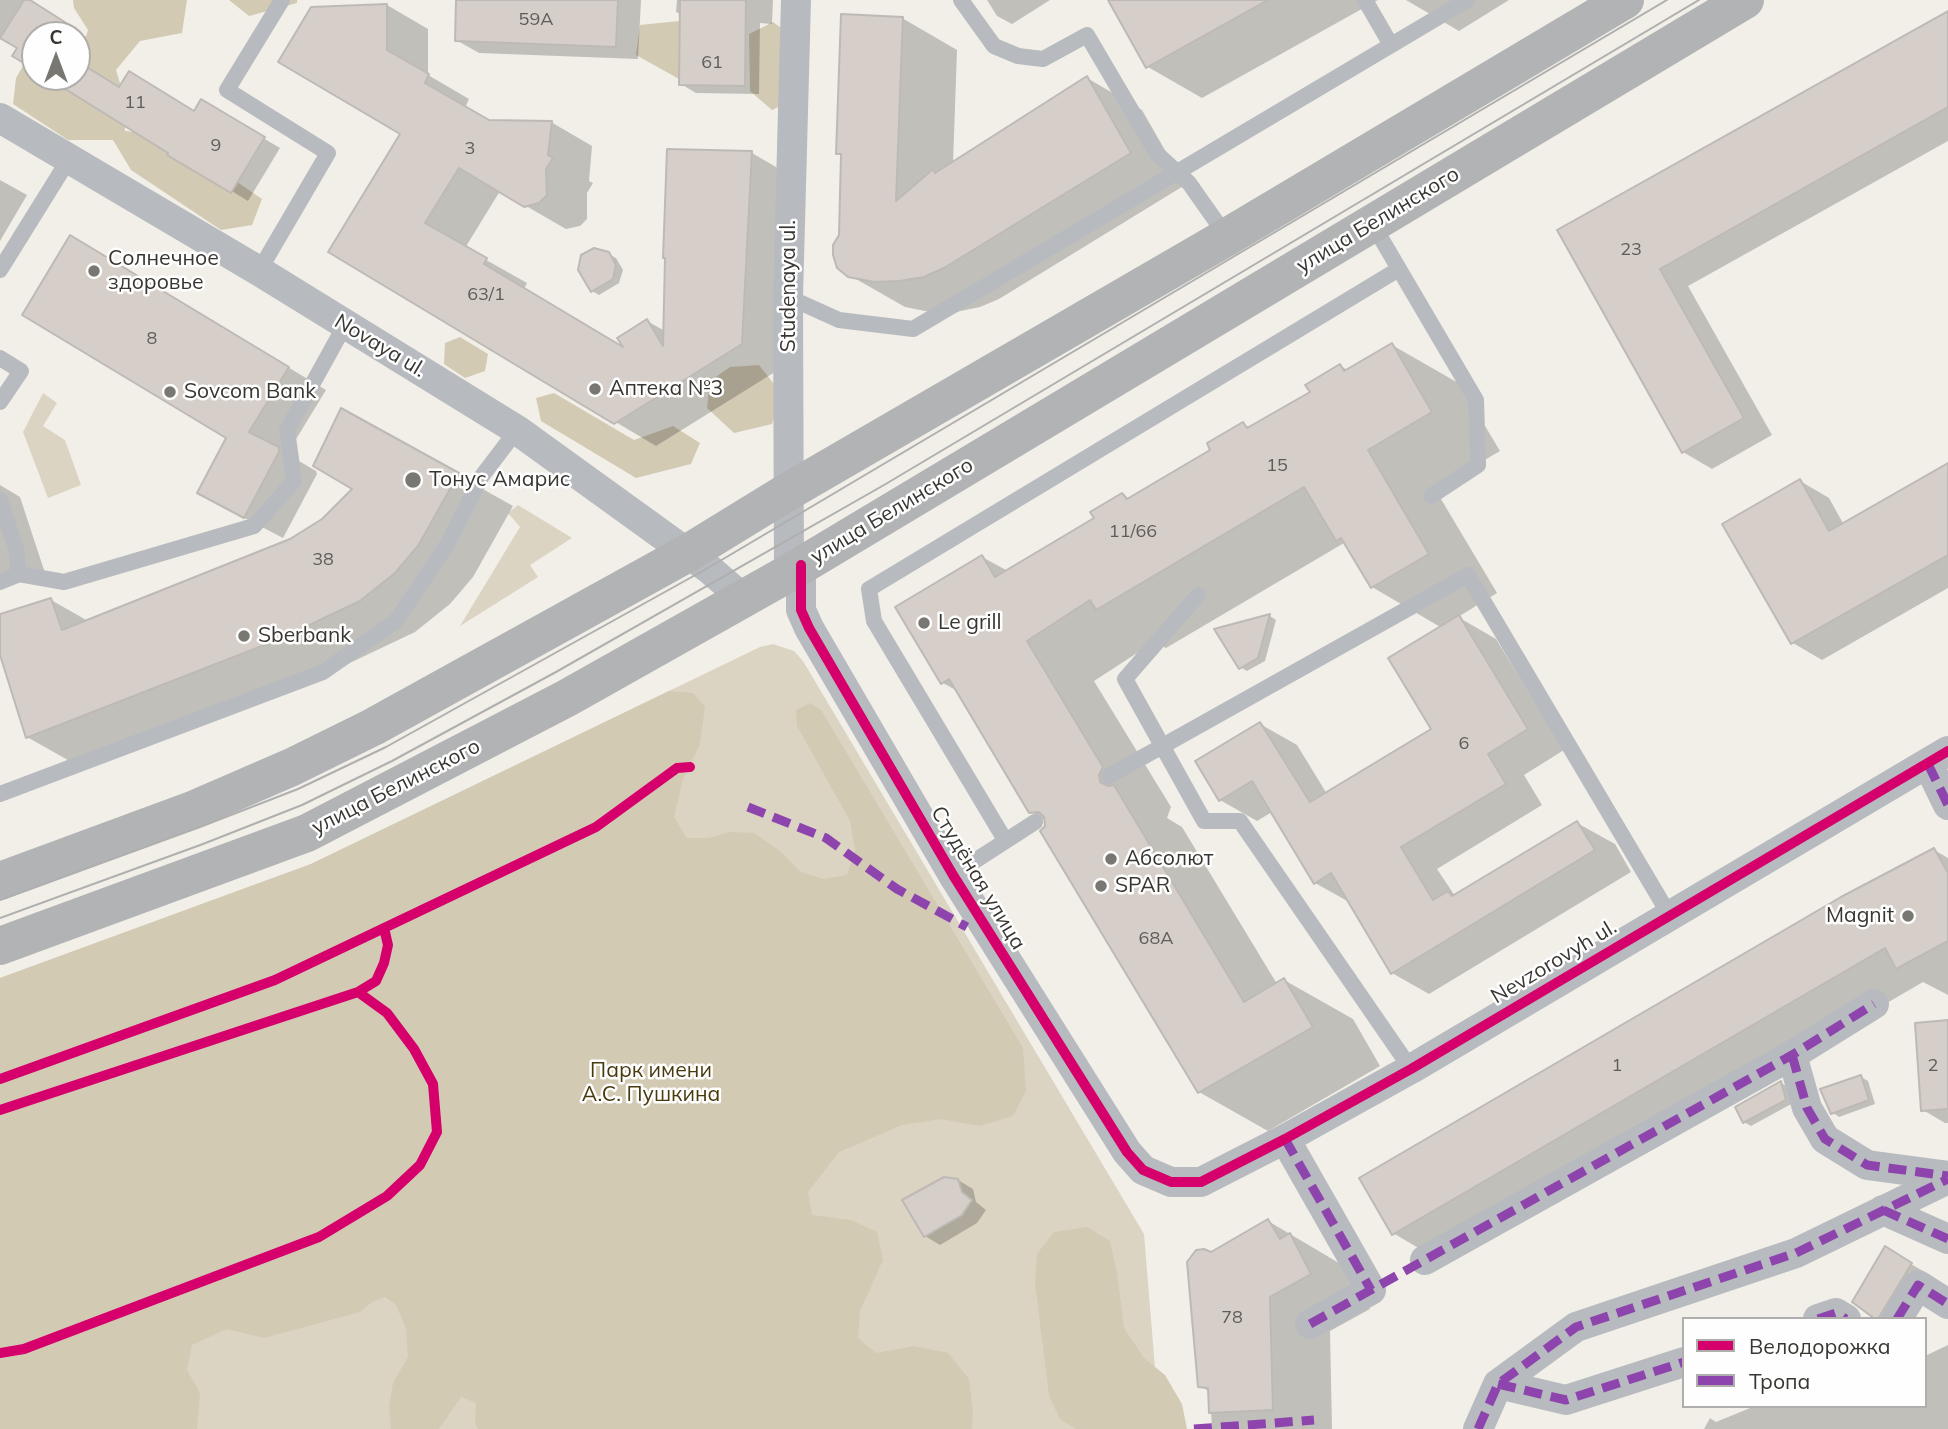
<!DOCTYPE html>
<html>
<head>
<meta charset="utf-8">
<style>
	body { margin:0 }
	#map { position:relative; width:1948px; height:1429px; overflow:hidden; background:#f2efe8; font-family:Mulish,sans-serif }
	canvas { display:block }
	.legend { position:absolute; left:1682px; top:1317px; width:245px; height:91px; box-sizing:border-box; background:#fefefe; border:2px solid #afaeac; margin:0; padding:9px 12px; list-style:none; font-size:21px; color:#383631 }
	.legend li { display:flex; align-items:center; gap:14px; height:35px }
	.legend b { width:35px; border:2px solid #afaeac }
	.north { position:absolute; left:21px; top:21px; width:70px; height:70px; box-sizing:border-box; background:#fefefe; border:2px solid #afaeac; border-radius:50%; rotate:0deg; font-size:19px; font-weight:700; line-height:28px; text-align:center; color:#383631 }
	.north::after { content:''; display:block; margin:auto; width:24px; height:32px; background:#797771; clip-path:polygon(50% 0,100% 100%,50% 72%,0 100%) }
</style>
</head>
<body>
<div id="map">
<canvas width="1948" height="1429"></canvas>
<ul class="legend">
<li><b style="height:9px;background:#d6006c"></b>Велодорожка</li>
<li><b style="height:9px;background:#8e44ad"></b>Тропа</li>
</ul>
<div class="north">С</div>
</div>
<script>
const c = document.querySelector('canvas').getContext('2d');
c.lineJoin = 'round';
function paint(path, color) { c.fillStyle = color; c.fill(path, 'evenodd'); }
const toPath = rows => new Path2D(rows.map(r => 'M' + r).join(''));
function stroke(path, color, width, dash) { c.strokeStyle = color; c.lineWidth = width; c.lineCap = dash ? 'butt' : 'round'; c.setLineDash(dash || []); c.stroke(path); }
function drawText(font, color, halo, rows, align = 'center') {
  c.font = font + ' Mulish,sans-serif'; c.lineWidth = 5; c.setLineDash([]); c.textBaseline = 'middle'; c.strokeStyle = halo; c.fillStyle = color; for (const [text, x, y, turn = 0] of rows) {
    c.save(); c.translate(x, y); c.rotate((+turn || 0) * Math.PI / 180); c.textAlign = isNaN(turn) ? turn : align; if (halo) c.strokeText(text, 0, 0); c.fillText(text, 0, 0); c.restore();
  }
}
paint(toPath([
	[43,393,57,403,43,426,65,440,81,485,48,498,23,432],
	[518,505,572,538,530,565,538,577,460,626,520,527,508,513],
	[773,644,794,651,803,661,1144,1234,1160,1429,0,1429,0,978,311,864,760,647]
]), '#dbd4c2');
paint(toPath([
	[73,0,187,0,182,33,140,41,116,70,125,100,125,131,169,135,262,199,252,225,221,230,131,170,113,140,68,140,13,104,16,78,27,59,35,57,35,77,77,77,77,50,82,49,88,30,74,8],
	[229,0,297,0,297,3,249,16],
	[689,20,688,84,636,55,640,25],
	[773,22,798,40,793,100,772,110,750,91,749,34],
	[460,337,488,354,485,371,465,378,444,364,445,343],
	[759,365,781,393,772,424,734,433,707,408,710,381,730,367],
	[554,393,634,440,673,426,700,443,691,464,636,478,541,421,536,398],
	[669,691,693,693,705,707,700,744,683,779,674,817,687,838,708,838,730,832,754,833,780,851,801,872,824,879,847,875,855,850,850,821,797,726,796,710,810,703,821,710,1023,1048,1026,1091,1013,1116,980,1126,941,1119,902,1125,839,1152,808,1192,812,1215,851,1220,877,1232,883,1260,860,1311,858,1338,876,1353,914,1346,948,1353,969,1379,973,1412,972,1429,478,1429,475,1424,476,1403,461,1397,439,1429,391,1429,389,1407,393,1383,408,1357,406,1329,396,1305,385,1297,372,1302,360,1312,264,1338,227,1329,192,1345,187,1370,200,1393,197,1429,0,1429,0,978,311,864],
	[1087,1227,1110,1241,1117,1273,1124,1328,1144,1358,1165,1375,1182,1404,1187,1429,1076,1429,1060,1419,1049,1396,1035,1283,1037,1254,1054,1232]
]), '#d3cab4');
paint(toPath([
	[0,0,28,0,86,37,77,52,77,35,35,35,35,69,19,48,0,36],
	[458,0,641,0,638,59,479,53,456,40],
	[677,0,773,0,772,24,760,23,759,94,696,93,681,84,682,15,676,12],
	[987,0,1050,0,1012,24,997,16],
	[1110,0,1378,0,1202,98,1148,67],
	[1406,0,1509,0,1459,31],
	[387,5,428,29,428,75,469,99,465,108,489,122,551,122,592,146,589,181,593,183,587,193,587,219,580,226,566,229,500,191,465,248,527,283,524,289,627,351,647,321,665,331,752,153,793,177,783,367,656,446,330,252,402,133,280,61],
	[1948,13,1948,141,1688,286,1772,435,1712,469,1683,452,1559,231],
	[902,18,957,50,953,164,1087,78,1142,110,1185,185,999,299,980,307,956,312,930,312,905,307,849,275,841,236,843,156,837,153],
	[77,62,120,89,195,113,202,102,280,148,248,201,47,77,77,77],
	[0,180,27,195,0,241],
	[608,254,616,258,623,270,619,283,599,295,592,291],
	[108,259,326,390,287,454,316,471,317,474,283,538,237,514,228,437],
	[1392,345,1460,384,1500,451,1435,489,1497,593,1458,617,1496,639,1564,750,1524,775,1542,805,1437,869,1455,896,1577,823,1615,844,1631,872,1429,994,1392,973,1351,903,1315,883,1272,812,1257,821,1220,800,1260,724,1297,745,1327,794,1433,730,1442,628,1372,587,1348,545,1344,543,1166,648,1154,642,1094,681,1171,807,1167,818,1182,827,1277,984,1284,980,1353,1019,1380,1066,1268,1131,1199,1092,1046,827,1046,821,1031,812,959,692,943,683,982,557,1008,571,1097,519,1122,495,1130,499,1213,450,1243,424,1251,428,1312,393,1340,366,1348,370],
	[342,410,513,506,473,577,450,604,415,632,335,670,82,768,27,737,0,649,0,616,51,600,88,621,290,541,323,520,355,489],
	[1948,465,1948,588,1822,660,1793,643,1724,524,1800,481,1829,498,1844,525],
	[0,485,20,497,45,573,0,590],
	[1270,616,1276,620,1265,661,1247,671,1240,667,1217,630],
	[1934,850,1948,858,1948,995,1923,982,1442,1262,1393,1233],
	[1948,1022,1948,1123,1945,1123,1923,1110],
	[1861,1077,1868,1081,1875,1104,1839,1117,1832,1112],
	[1781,1083,1788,1087,1793,1103,1751,1126,1744,1122],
	[958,1180,973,1189,976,1202,986,1210,977,1223,940,1245,925,1236],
	[1268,1221,1349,1269,1370,1309,1330,1331,1332,1429,1212,1429,1210,1392,1200,1386,1211,1253],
	[1886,1249,1926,1273,1897,1319,1879,1319,1854,1302],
	[1948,1345,1948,1429,1704,1429,1710,1418,1716,1422,1755,1406,1783,1406,1786,1408,1788,1406,1925,1406,1925,1356]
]), '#0003');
const building = toPath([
	[24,0,30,0,71,26,66,35,35,35,35,70,12,56,17,48,0,38,24,0],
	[456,0,618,0,616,47,455,41,456,0],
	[680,0,746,0,745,86,679,85,680,0],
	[1108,0,1268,0,1146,68,1108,0],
	[387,4,387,50,429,74,425,83,489,120,552,121,548,155,553,158,546,169,547,195,539,203,524,207,459,168,425,223,487,258,484,264,623,347,617,338,647,319,663,346,665,258,663,258,667,149,752,151,742,344,614,424,328,252,400,134,278,62,311,7,387,4],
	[1948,11,1948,107,1660,269,1744,418,1682,453,1557,230,1948,11],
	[841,14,903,17,896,201,933,169,935,173,1087,76,1131,153,944,268,924,277,900,281,874,282,848,277,837,268,833,255,833,245,839,235,841,154,836,154,841,14],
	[77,61,119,87,129,71,194,111,201,99,265,137,231,193,167,155,168,153,46,77,77,77,77,61],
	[70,235,289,367,249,432,279,447,279,452,244,518,197,493,226,438,22,315,70,235],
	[594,248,609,252,616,265,613,279,591,292,578,270,581,255,594,248],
	[1392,343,1432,412,1368,450,1429,554,1371,588,1341,538,1336,541,1304,487,1096,610,1090,600,1027,641,1103,767,1099,775,1100,782,1108,786,1114,785,1244,1002,1284,978,1313,1027,1198,1093,1040,831,1045,826,1044,817,1039,812,1029,813,949,679,941,684,895,607,982,555,995,577,1094,518,1090,512,1122,493,1127,499,1210,450,1207,443,1243,422,1247,428,1310,392,1305,385,1340,364,1344,371,1392,343],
	[341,408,459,473,418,546,395,573,360,601,280,639,26,738,0,655,0,614,51,598,62,630,290,539,322,519,352,489,313,466,341,408],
	[1948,463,1948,555,1791,644,1722,524,1800,479,1829,531,1948,463],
	[1270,614,1258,658,1239,669,1214,629,1270,614],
	[1459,615,1528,729,1488,754,1506,784,1401,847,1433,900,1448,891,1452,896,1577,821,1595,850,1391,974,1331,873,1314,884,1252,781,1219,801,1195,761,1260,722,1310,802,1431,729,1388,658,1459,615],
	[1934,848,1948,873,1948,941,1896,969,1885,948,1392,1235,1359,1178,1841,897,1934,848],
	[1948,1020,1948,1109,1921,1111,1915,1023,1948,1020],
	[1861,1075,1869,1100,1831,1114,1820,1089,1861,1075],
	[1781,1081,1786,1100,1743,1123,1735,1107,1781,1081],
	[944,1177,958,1179,962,1192,972,1200,962,1215,924,1237,902,1200,944,1177],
	[1268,1219,1280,1239,1290,1233,1311,1274,1270,1297,1273,1410,1209,1413,1208,1388,1198,1387,1187,1262,1196,1250,1204,1249,1211,1252,1268,1219],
	[1885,1246,1912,1263,1878,1319,1875,1319,1852,1302,1885,1246]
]);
paint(building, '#d6cec8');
stroke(building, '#bdb9b5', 2);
stroke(toPath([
	[961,0,994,46,1018,56,1043,59,1087,35,1157,154,1189,183,1227,237],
	[1365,0,1391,45],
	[1372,223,1476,400,1478,465,1431,496],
	[0,270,69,159],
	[259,271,328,153,227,90,282,0],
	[788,297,839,320,913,329,1467,0],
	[0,358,21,371,0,402],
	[0,500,16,549,19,574,0,582],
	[19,574,64,582,254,526,294,481,287,430,345,325],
	[1198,595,1125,679,1204,821,1240,821,1411,1069],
	[1109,776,1468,575,1670,916],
	[0,794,323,672,396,621,447,545,482,476,517,430],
	[1005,840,874,621,869,589,1399,269],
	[953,875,1035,822]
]), '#b7babe', 16);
stroke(toPath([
	[0,118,259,271,517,430,708,568,744,599],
	[801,565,801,610,809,628,953,875,1127,1152,1143,1170,1171,1182,1201,1182,1285,1139,1411,1069,1948,751],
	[789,573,788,297,796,0],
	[1928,764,1948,805],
	[1792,1055,1807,1108,1825,1139,1867,1165,1948,1176],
	[1285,1139,1371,1290,1310,1324],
	[1883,1210,1948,1239],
	[1425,1260,1792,1055,1874,1004],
	[1818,1319,1836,1313,1846,1319],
	[1897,1319,1918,1285,1948,1304],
	[1498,1384,1566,1400,1684,1362],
	[1478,1429,1498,1384,1576,1327,1796,1253,1948,1179]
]), '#b7babe', 30);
stroke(toPath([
	[0,881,195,809,292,767,373,727,688,553,789,491,1227,237,1625,0],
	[0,946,307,833,567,698,789,573,1745,0]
]), '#b1b3b5', 38);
stroke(toPath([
	[0,900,200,827,298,789,386,747,708,568,1667,0],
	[0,918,203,844,302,805,392,761,556,672,884,485,1699,0]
]), '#afafaf', 2);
stroke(toPath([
	[1928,764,1948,805],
	[748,807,826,838,897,889,967,927],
	[1792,1055,1807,1108,1825,1139,1867,1165,1948,1176],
	[1285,1139,1371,1290],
	[1883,1210,1948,1239],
	[1818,1319,1836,1313,1846,1319],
	[1897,1319,1918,1285,1948,1304],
	[1310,1324,1792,1055,1874,1004],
	[1498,1384,1566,1400,1684,1362],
	[1194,1429,1314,1420],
	[1478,1429,1498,1384,1576,1327,1796,1253,1948,1179]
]), '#8e44ad', 9, [18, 9]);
stroke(toPath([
	[801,565,801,610,809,628,953,875,1127,1152,1143,1170,1171,1182,1201,1182,1285,1139,1411,1069,1948,751],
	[0,1079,275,980,596,827,677,768,690,767],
	[0,1110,358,992,376,981,384,963,388,945,384,928],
	[0,1353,24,1349,319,1237,387,1196,420,1165,437,1132,433,1084,414,1049,387,1013,358,992]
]), '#d6006c', 10);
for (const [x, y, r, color] of [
	[94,271,7,"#797771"],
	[595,389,7,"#797771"],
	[170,392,7,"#797771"],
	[413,480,9,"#797771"],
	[924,623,7,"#797771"],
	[244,636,7,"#797771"],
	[1111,859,7,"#797771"],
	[1101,886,7,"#797771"],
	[1908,916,7,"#797771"]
]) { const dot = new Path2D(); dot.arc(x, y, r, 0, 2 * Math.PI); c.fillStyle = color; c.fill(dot); stroke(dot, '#fefefe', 2.5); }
drawText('18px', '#605c57', null, [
	["59А",536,20],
	["61",712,63],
	["11",135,103],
	["9",216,146],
	["3",470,149],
	["23",1631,250],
	["63/1",486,295],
	["8",152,339],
	["15",1277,466],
	["11/66",1133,532],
	["38",323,560],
	["6",1464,744],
	["68А",1156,939],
	["1",1617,1066],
	["2",1933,1066],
	["78",1232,1318]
]);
drawText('21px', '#383631', '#fefefe', [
	["улица Белинского",1378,220,-31],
	["Studenaya ul.",789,286,-90],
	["Novaya ul.",380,346,31],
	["улица Белинского",892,511,-31],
	["улица Белинского",396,787,-27],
	["Студёная улица",978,878,59],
	["Nevzorovyh ul.",1554,962,-31]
]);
drawText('21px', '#383631', '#fefefe', [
	["Солнечное",108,259],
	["здоровье",108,283],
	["Аптека №3",609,389],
	["Sovcom Bank",184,392],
	["Тонус Амарис",429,480],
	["Le grill",938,623],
	["Sberbank",258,636],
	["Абсолют",1125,859],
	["SPAR",1115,886],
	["Magnit",1894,916,"right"]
], 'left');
drawText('21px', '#493a0e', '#fefefe', [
	["Парк имени",651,1071],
	["А.С. Пушкина",651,1095]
]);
</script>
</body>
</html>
